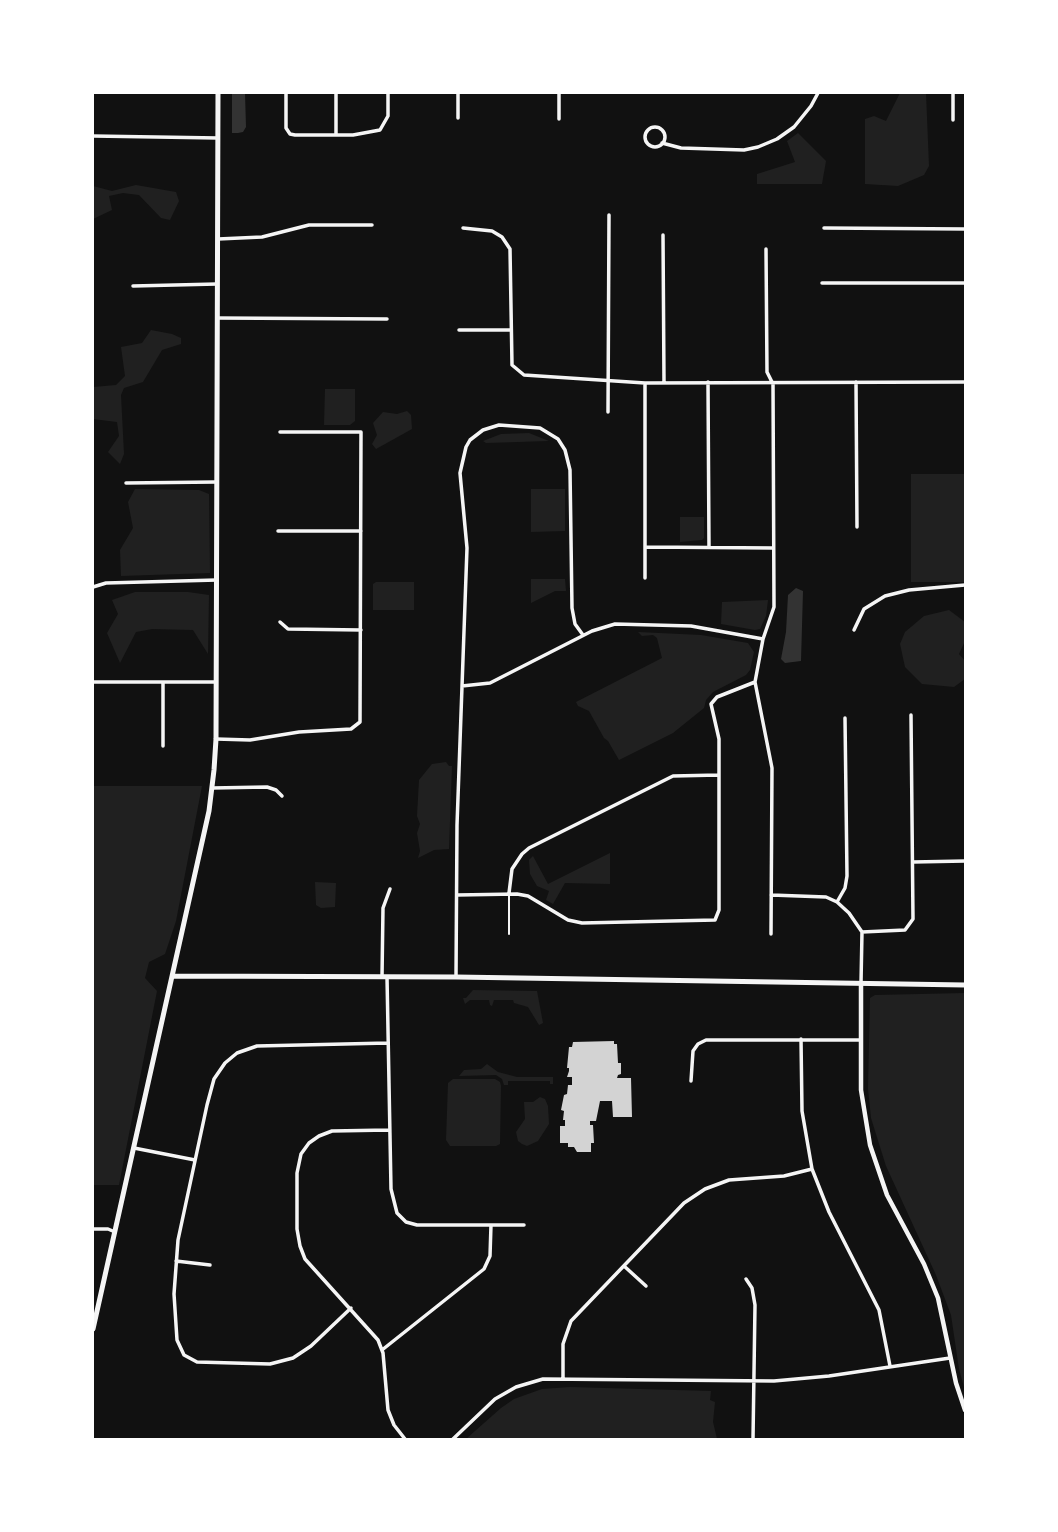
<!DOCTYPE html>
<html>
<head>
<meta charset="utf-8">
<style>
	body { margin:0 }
	#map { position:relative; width:1058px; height:1532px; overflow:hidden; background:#111; font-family:Ubuntu,sans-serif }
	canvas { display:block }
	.frame { position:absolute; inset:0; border:94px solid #fff; pointer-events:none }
</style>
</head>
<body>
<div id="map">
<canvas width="1058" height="1532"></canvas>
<div class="frame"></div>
</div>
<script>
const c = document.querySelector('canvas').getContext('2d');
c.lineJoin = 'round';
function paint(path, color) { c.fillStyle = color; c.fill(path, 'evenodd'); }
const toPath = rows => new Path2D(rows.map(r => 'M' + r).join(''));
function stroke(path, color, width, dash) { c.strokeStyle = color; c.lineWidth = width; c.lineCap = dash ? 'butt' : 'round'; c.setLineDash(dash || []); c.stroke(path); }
paint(toPath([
	[900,93,926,93,929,166,924,175,898,186,865,184,865,119,874,116,886,121],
	[798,133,826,161,822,184,757,184,757,174,795,162,787,141],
	[136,185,176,192,179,201,170,220,161,218,139,195,123,193,109,196,112,210,93,219,93,186,112,191],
	[151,330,172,334,181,338,181,344,162,350,143,382,124,388,121,395,124,454,120,464,108,452,119,436,117,422,93,419,93,387,116,385,125,376,121,347,142,343],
	[325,389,355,389,355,421,350,425,324,425],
	[407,411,411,415,412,429,376,449,372,444,377,435,373,423,383,412,397,414],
	[529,433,549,441,486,443,483,441,501,434],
	[911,474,965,474,965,582,911,582],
	[135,489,199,490,209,494,210,573,121,576,120,550,133,528,128,502],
	[531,489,565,489,565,531,531,532],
	[680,517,704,517,704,538,702,540,680,542],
	[531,579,565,579,566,591,555,591,531,603],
	[376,582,414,582,414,610,373,610,373,584],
	[135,592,188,592,209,595,208,654,193,630,152,629,136,632,120,663,107,633,118,614,112,600],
	[768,600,766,616,760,629,755,630,721,624,722,602],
	[949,610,965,622,965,641,959,654,965,661,965,679,954,687,922,684,905,667,900,644,905,632,924,616],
	[638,632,701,635,748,643,754,652,750,670,746,675,713,692,706,700,704,708,673,733,619,760,608,741,604,738,589,711,578,706,576,702,662,658,657,638,653,635,642,636],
	[446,762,449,766,452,766,449,849,434,850,418,858,420,851,417,833,420,824,417,816,419,780,432,764],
	[93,786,202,786,176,921,165,954,149,962,145,978,157,991,119,1185,93,1185],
	[610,853,610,884,565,883,553,904,546,900,549,891,537,886,530,874,529,860,533,856,548,884],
	[315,882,336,883,335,907,321,908,316,905],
	[473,990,537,991,543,1023,539,1025,528,1007,514,1003,513,1000,494,1000,492,1006,490,1005,489,1000,470,1000,465,1004,463,998,466,998],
	[965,993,965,1391,959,1369,951,1315,936,1275,886,1166,871,1118,868,1089,870,998,875,995],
	[487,1064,498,1072,517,1077,553,1077,553,1084,550,1084,550,1081,508,1081,508,1085,504,1085,502,1079,496,1075,459,1076,464,1070,481,1069],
	[495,1079,500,1082,501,1086,500,1144,496,1146,450,1146,446,1140,448,1083,453,1079],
	[540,1097,545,1099,548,1106,549,1124,538,1141,527,1146,522,1144,518,1141,516,1132,525,1119,524,1102,533,1102],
	[570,1387,711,1391,710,1400,715,1402,713,1422,717,1439,466,1439,501,1408,514,1399,542,1389]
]), '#202020');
paint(toPath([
	[232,93,245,93,246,127,243,132,238,133,232,133],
	[796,588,803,591,801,661,785,663,781,659,786,632,788,595]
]), '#333');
paint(toPath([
	[614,1041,614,1044,617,1044,618,1063,621,1063,621,1074,618,1075,617,1078,631,1078,632,1117,613,1117,612,1101,600,1101,596,1121,590,1121,590,1125,593,1125,594,1143,591,1143,591,1152,577,1152,574,1147,568,1147,568,1143,560,1143,560,1126,565,1126,565,1120,563,1120,564,1111,561,1110,564,1095,567,1094,568,1085,572,1085,572,1077,567,1077,569,1071,569,1068,567,1068,569,1047,572,1047,573,1042]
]), '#d3d3d3');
stroke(toPath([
	[509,896,509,934]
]), '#f5f5f5', 2);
stroke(toPath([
	[286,93,286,128,290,134,295,135,353,135,380,130,388,116,388,93],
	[458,93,458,118],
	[953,93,953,120],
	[559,119,559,93],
	'645 137a10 10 0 1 1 20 0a10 10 0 1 1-20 0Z',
	[336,135,336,93],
	[93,136,218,138],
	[662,143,681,148,744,150,758,147,777,139,794,127,811,106,818,93],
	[463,228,492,231,502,237,510,249,512,365,524,375,645,383,965,382],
	[824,228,965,229],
	[663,235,664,382],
	[218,239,262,237,309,225,372,225],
	[766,249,767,372,773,384,774,607,763,639,755,682,772,768,771,934],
	[822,283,965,283],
	[133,286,217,284],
	[217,318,387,319],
	[459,330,510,330],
	[708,382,709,547],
	[856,382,857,527],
	[645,383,645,578],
	[608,412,609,215],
	[126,483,216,482],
	[278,531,361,531],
	[645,547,773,548],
	[93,587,106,583,217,580],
	[280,622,288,629,361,630],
	[854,630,864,609,885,596,909,590,965,585],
	[93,682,215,682],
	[163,682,163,746],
	[462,686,490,683,592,631,615,624,691,626,763,639],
	[216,739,250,740,299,732,351,729,360,722,361,432,280,432],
	[212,788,267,787,276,790,282,796],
	[913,862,965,861],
	[509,893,512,869,522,854,529,848,673,776,719,775],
	[457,895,517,894,528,896,568,920,582,923,715,920,719,910,719,739,711,704,717,697,755,682],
	[771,895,826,897,837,902,849,913,862,932,861,983],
	[837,902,845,888,847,876,845,718],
	[862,932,905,930,913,919,911,715],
	[382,977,383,908,390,889],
	[387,977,391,1189,397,1213,406,1222,417,1225,524,1225],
	[456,977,457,825,467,548,460,473,466,447,470,440,483,430,499,425,540,428,558,439,565,450,570,470,572,608,575,624,583,635],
	[801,1039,802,1111,812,1169,829,1212,879,1310,890,1366],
	[691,1081,693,1051,698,1044,706,1040,861,1040],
	[389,1130,332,1131,319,1136,309,1143,301,1154,297,1173,297,1229,300,1246,305,1259,378,1340,383,1353,388,1410,394,1425,405,1439],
	[134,1148,195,1160],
	[93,1229,108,1229,115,1232],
	[176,1261,210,1265],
	[624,1266,646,1286],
	[746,1279,752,1288,755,1305,753,1439],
	[351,1308,311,1346,293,1358,270,1364,197,1362,184,1355,177,1340,174,1294,178,1240,207,1105,214,1079,225,1063,237,1053,257,1046,388,1043],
	[382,1350,484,1269,490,1256,491,1225],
	[563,1378,563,1344,571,1321,684,1203,705,1189,729,1180,784,1176,812,1169],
	[453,1439,495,1399,516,1387,543,1379,774,1381,829,1376,950,1358]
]), '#f5f5f5', 3.5);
stroke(toPath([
	[861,985,861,1090,870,1145,887,1195,924,1264,938,1298,956,1383,965,1410]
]), '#f5f5f5', 4.5);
stroke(toPath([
	[172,976,456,977,965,985],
	[93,1329,209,811,214,770,216,739,218,93]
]), '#f5f5f5', 5);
</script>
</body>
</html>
